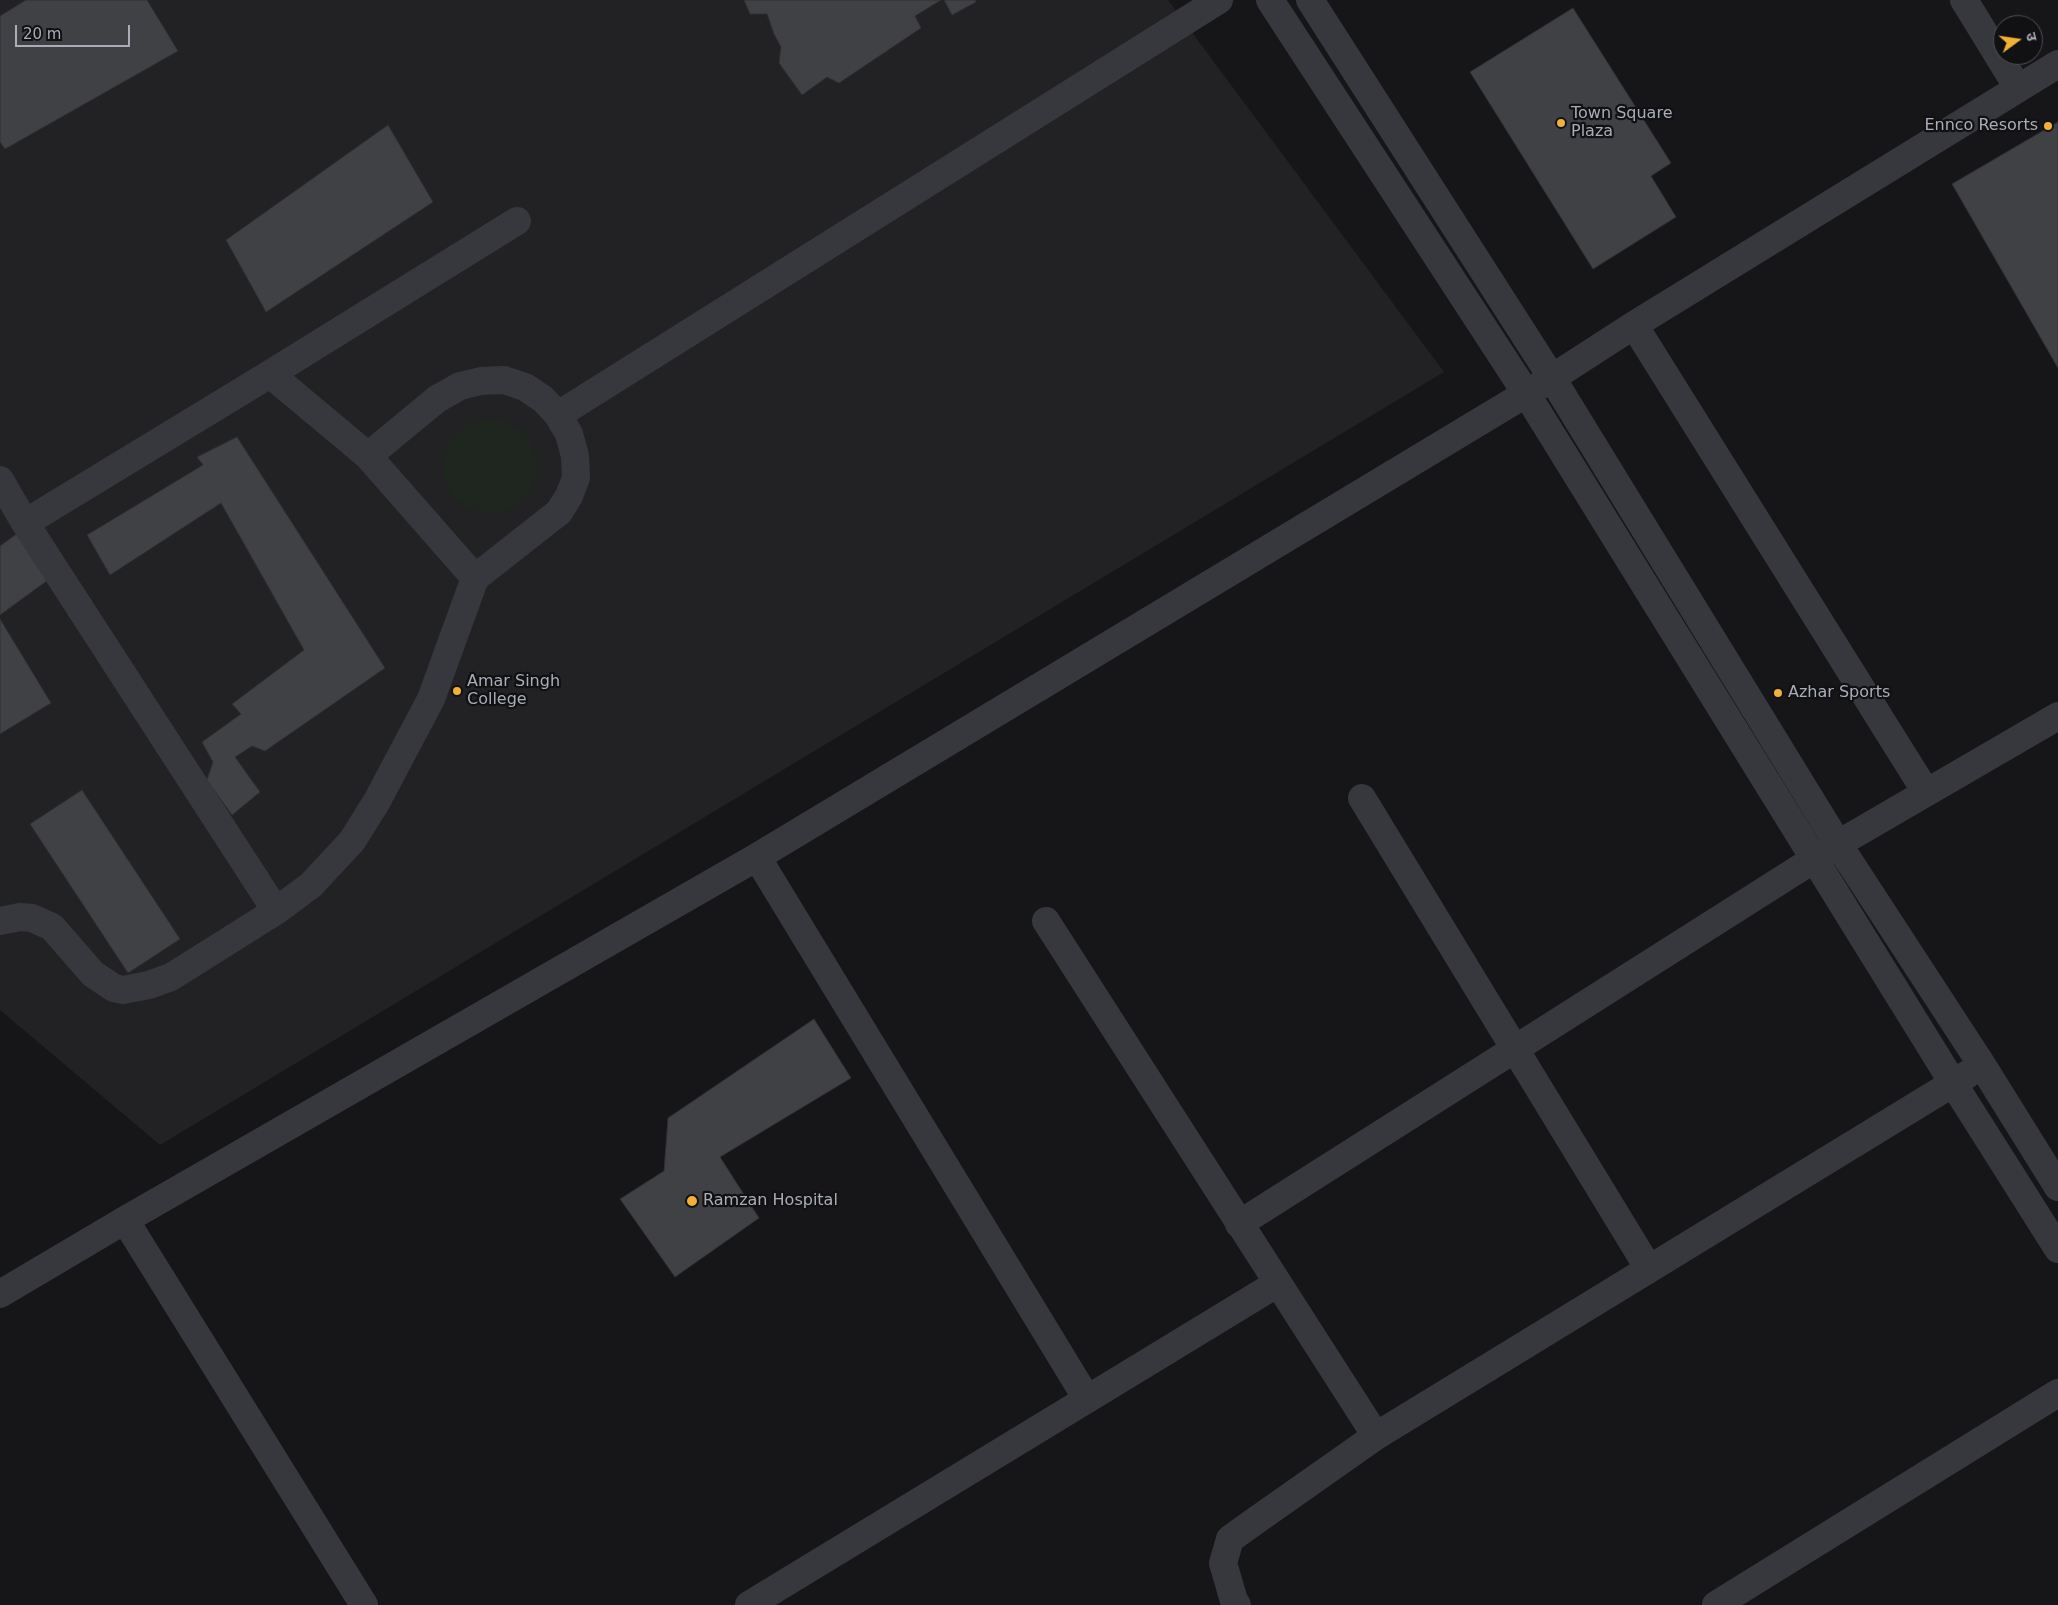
<!DOCTYPE html>
<html>
<head>
<meta charset="utf-8">
<style>
	body { margin:0 }
	#map { position:relative; width:2058px; height:1605px; overflow:hidden; background:#161618; font-family:"DejaVu Sans","Noto Sans Devanagari",sans-serif }
	canvas { display:block }
	.north { position:absolute; left:1993px; top:15px; width:50px; height:50px; box-sizing:border-box; background:#111113; border:1px solid #4d4f55; border-radius:50%; rotate:76deg; font-size:14px; font-weight:700; line-height:20px; text-align:center; color:#a8adb8 }
	.north::after { content:''; display:block; margin:auto; width:18px; height:22px; background:#f2b134; clip-path:polygon(50% 0,100% 100%,50% 72%,0 100%) }
	.scale { position:absolute; left:15px; top:25px; width:115px; height:22px; box-sizing:border-box; border:2px solid #a8adb8; border-top:0; padding-left:6px; font-size:15px; line-height:18px; white-space:nowrap; color:#a8adb8; -webkit-text-stroke:4px #111113; paint-order:stroke }
</style>
</head>
<body>
<div id="map">
<canvas width="2058" height="1605"></canvas>
<div class="north">उ</div>
<div class="scale">20 m</div>
</div>
<script>
const c = document.querySelector('canvas').getContext('2d');
c.lineJoin = 'round';
function paint(path, color) { c.fillStyle = color; c.fill(path, 'evenodd'); }
const toPath = rows => new Path2D(rows.map(r => 'M' + r).join(''));
function stroke(path, color, width, dash) { c.strokeStyle = color; c.lineWidth = width; c.lineCap = dash ? 'butt' : 'round'; c.setLineDash(dash || []); c.stroke(path); }
function drawText(font, color, halo, rows, align = 'center') {
  c.font = font + ' "DejaVu Sans",sans-serif'; c.lineWidth = 4.5; c.setLineDash([]); c.textBaseline = 'middle'; c.strokeStyle = halo; c.fillStyle = color; for (const [text, x, y, turn = 0] of rows) {
    c.save(); c.translate(x, y); c.rotate((+turn || 0) * Math.PI / 180); c.textAlign = isNaN(turn) ? turn : align; if (halo) c.strokeText(text, 0, 0); c.fillText(text, 0, 0); c.restore();
  }
}
paint(toPath([
	[0,0,1168,0,1444,372,160,1145,0,1010]
]), '#222225');
paint(toPath([
	'443 466a47 47 0 1 1 94 0a47 47 0 1 1-94 0Z'
]), '#1e261f');
const building = toPath([
	[26,0,147,0,178,51,5,149,0,142,0,16,26,0],
	[744,0,941,0,915,16,921,28,839,83,827,77,802,95,779,63,781,47,774,34,767,14,750,14,744,0],
	[944,0,975,0,976,2,952,15,944,0],
	[1573,8,1671,163,1651,176,1676,217,1593,269,1470,72,1573,8],
	[2058,122,2058,368,1952,184,2058,122],
	[388,125,433,202,266,312,226,240,388,125],
	[237,437,385,668,265,751,252,746,235,757,260,792,232,815,207,780,213,762,202,742,241,714,232,704,304,650,221,503,110,575,87,535,203,465,197,457,237,437],
	[18,533,48,580,0,615,0,546,18,533],
	[0,619,51,703,0,734,0,619],
	[82,790,180,939,128,973,30,824,82,790],
	[814,1019,851,1078,720,1157,759,1218,675,1277,620,1199,664,1171,668,1118,814,1019]
]);
paint(building, '#404145');
stroke(building, '#303034', 1);
stroke(toPath([
	[1270,0,1526,393,1953,1083,2058,1249],
	[1310,0,1552,378,1838,844,1982,1065,2058,1187],
	[1964,0,2018,88],
	[1634,325,1926,792],
	[270,374,517,221],
	[558,415,1219,0],
	[368,456,437,399,460,386,481,381,504,380,525,387,543,399,558,415,569,434,575,456,576,478,569,496,559,512,475,578],
	[0,480,25,523,276,911],
	[1362,798,1649,1269],
	[757,857,1087,1399],
	[0,921,20,917,32,918,52,927,93,974,114,988,123,990,149,985,171,977,276,911,311,885,352,841,377,801,431,699,475,578,368,456,270,374,25,523],
	[1046,921,1376,1436],
	[125,1220,364,1605],
	[1239,1224,1838,844,2058,716],
	[0,1294,125,1220,757,857,1552,378,1634,325,2058,64],
	[749,1605,1278,1283],
	[1237,1605,1234,1601,1223,1563,1230,1539,1258,1519,1376,1436,1968,1074],
	[1716,1605,2058,1393]
]), '#37383d', 28);
for (const [x, y, r, color] of [
	[1561,123,5,"#f2b134"],
	[2048,126,5,"#f2b134"],
	[457,691,5,"#f2b134"],
	[1778,693,5,"#f2b134"],
	[692,1201,6,"#f2b134"]
]) { const dot = new Path2D(); dot.arc(x, y, r, 0, 2 * Math.PI); c.fillStyle = color; c.fill(dot); stroke(dot, '#111113', 2); }
drawText('16px', '#a8adb8', '#111113', [
	["Town Square",1571,114],
	["Plaza",1571,132],
	["Ennco Resorts",2038,126,"right"],
	["Amar Singh",467,682],
	["College",467,700],
	["Azhar Sports",1788,693],
	["Ramzan Hospital",703,1201]
], 'left');
</script>
</body>
</html>
